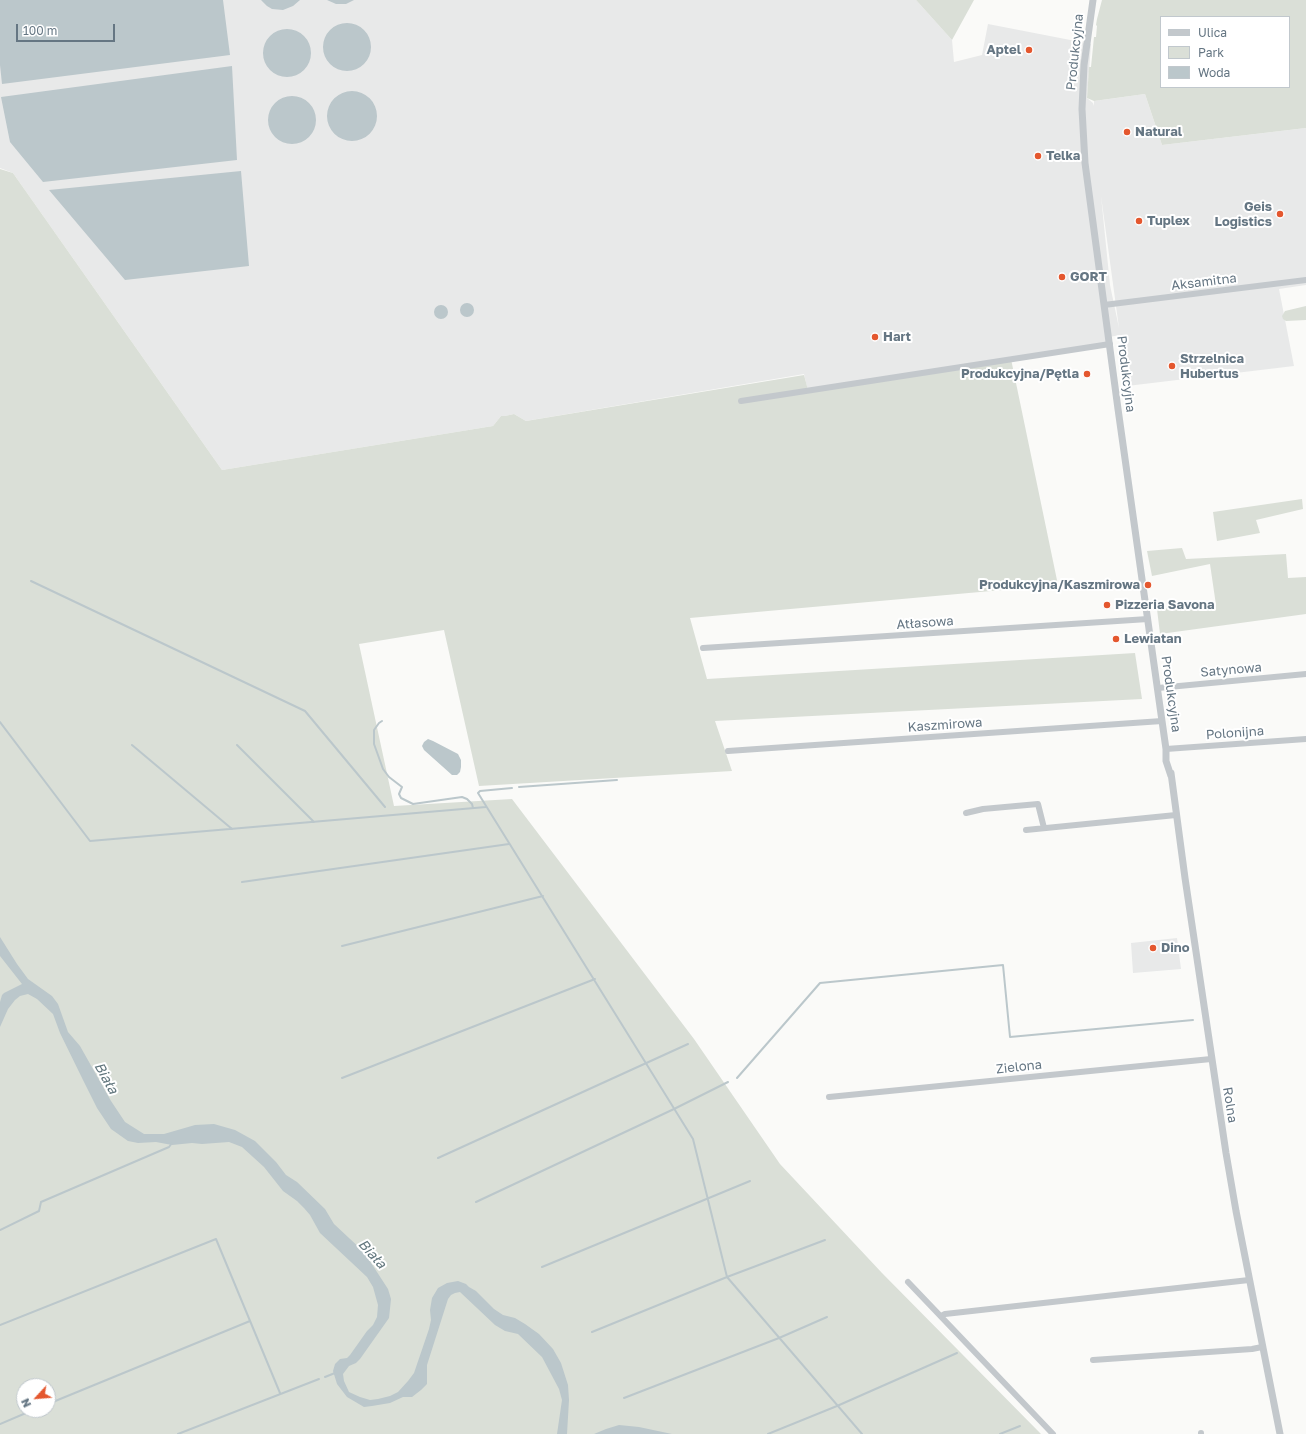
<!DOCTYPE html>
<html>
<head>
<meta charset="utf-8">
<style>
	body { margin:0 }
	#map { position:relative; width:1306px; height:1434px; overflow:hidden; background:#fafaf8; font-family:"Golos Text",sans-serif }
	canvas { display:block }
	.legend { position:absolute; left:1160px; top:16px; width:130px; height:72px; box-sizing:border-box; background:#fff; border:1px solid #c1c8cd; margin:0; padding:5px 7px; list-style:none; font-size:12px; color:#657683 }
	.legend li { display:flex; align-items:center; gap:8px; height:20px }
	.legend b { width:20px; border:1px solid #c1c8cd }
	.north { position:absolute; left:16px; top:1378px; width:40px; height:40px; box-sizing:border-box; background:#fff; border:1px solid #c1c8cd; border-radius:50%; rotate:244deg; font-size:11px; font-weight:700; line-height:16px; text-align:center; color:#657683 }
	.north::after { content:''; display:block; margin:auto; width:14px; height:18px; background:#e4572e; clip-path:polygon(50% 0,100% 100%,50% 72%,0 100%) }
	.scale { position:absolute; left:16px; top:24px; width:99px; height:18px; box-sizing:border-box; border:2px solid #657683; border-top:0; padding-left:5px; font-size:12px; line-height:14px; white-space:nowrap; color:#657683; -webkit-text-stroke:3px #fff; paint-order:stroke }
</style>
</head>
<body>
<div id="map">
<canvas width="1306" height="1434"></canvas>
<ul class="legend">
<li><b style="height:5px;background:#c3c8cc"></b>Ulica</li>
<li><b style="height:11px;background:#dadfd7"></b>Park</li>
<li><b style="height:11px;background:#bbc7cb"></b>Woda</li>
</ul>
<div class="north">N</div>
<div class="scale">100 m</div>
</div>
<script>
const c = document.querySelector('canvas').getContext('2d');
c.lineJoin = 'round';
function paint(path, color) { c.fillStyle = color; c.fill(path, 'evenodd'); }
const toPath = rows => new Path2D(rows.map(r => 'M' + r).join(''));
function stroke(path, color, width, dash) { c.strokeStyle = color; c.lineWidth = width; c.lineCap = dash ? 'butt' : 'round'; c.setLineDash(dash || []); c.stroke(path); }
function drawText(font, color, halo, rows, align = 'center') {
  c.font = font + ' "Golos Text",sans-serif'; c.lineWidth = 4; c.setLineDash([]); c.textBaseline = 'middle'; c.strokeStyle = halo; c.fillStyle = color; for (const [text, x, y, turn = 0] of rows) {
    c.save(); c.translate(x, y); c.rotate((+turn || 0) * Math.PI / 180); c.textAlign = isNaN(turn) ? turn : align; if (halo) c.strokeText(text, 0, 0); c.fillText(text, 0, 0); c.restore();
  }
}
paint(toPath([
	[0,0,916,0,952,40,954,62,982,55,988,24,1091,44,1087,98,1093,103,1094,106,1094,101,1145,94,1162,145,1306,128,1306,285,1279,289,1294,366,1127,386,1120,335,1109,337,1110,344,808,391,804,374,526,421,514,414,505,416,501,416,493,426,222,470,13,173,0,168],
	[1101,196,1119,328,1110,285],
	[1177,938,1181,969,1133,973,1131,943]
]), '#e8e9e9');
paint(toPath([
	[916,0,974,0,952,40],
	[1102,0,1306,0,1306,128,1162,145,1145,94,1094,101,1087,98,1089,67,1091,67,1094,37,1096,37,1097,26,1096,25,1097,19],
	[1161,17,1289,17,1289,87,1161,87],
	[0,169,13,173,222,470,493,426,501,416,505,416,514,414,526,421,804,375,808,390,1011,359,1058,585,690,618,707,679,1135,653,1142,699,715,721,732,771,479,786,444,630,359,644,394,806,512,799,694,1039,780,1164,882,1273,1041,1434,0,1434],
	[24,1386,48,1386,48,1410,24,1410],
	[1306,306,1306,320,1286,321,1283,319,1282,316,1285,311],
	[1302,499,1303,509,1256,520,1260,533,1217,541,1213,512],
	[1182,548,1186,559,1286,554,1288,578,1306,577,1306,614,1160,634,1157,609,1216,605,1210,564,1152,576,1147,551]
]), '#dadfd7');
paint(toPath([
	[0,0,223,0,230,55,2,84,0,65],
	[261,0,300,0,293,6,283,10,272,9,267,6],
	[327,0,354,0,346,4,336,4],
	'323 47a24 24 0 1 1 48 0a24 24 0 1 1-48 0Z',
	'263 53a24 24 0 1 1 48 0a24 24 0 1 1-48 0Z',
	[232,66,237,160,43,182,10,142,1,97],
	'327 116a25 25 0 1 1 50 0a25 25 0 1 1-50 0Z',
	'268 120a24 24 0 1 1 48 0a24 24 0 1 1-48 0Z',
	[241,171,249,266,125,280,49,190],
	'460 310a7 7 0 1 1 14 0a7 7 0 1 1-14 0Z',
	'434 312a7 7 0 1 1 14 0a7 7 0 1 1-14 0Z',
	[428,739,433,741,458,754,461,760,461,767,460,772,457,775,452,775,424,750,422,746,424,742],
	[0,937,17,964,28,979,52,996,58,1004,68,1032,80,1046,111,1101,125,1122,144,1134,164,1134,195,1125,214,1124,235,1130,255,1141,276,1162,286,1175,297,1182,325,1209,334,1224,364,1252,388,1289,391,1299,389,1318,360,1359,356,1363,349,1366,343,1374,344,1381,349,1392,360,1397,370,1400,378,1399,390,1396,398,1392,408,1381,414,1373,429,1329,431,1320,430,1310,432,1298,438,1288,447,1283,458,1281,466,1284,469,1287,476,1291,494,1309,503,1315,515,1318,525,1324,539,1334,553,1349,561,1363,568,1385,569,1400,567,1434,557,1434,562,1400,559,1389,542,1357,518,1334,505,1331,495,1325,460,1292,455,1293,451,1295,448,1299,427,1365,427,1384,421,1390,412,1397,403,1397,390,1403,372,1406,364,1407,347,1397,337,1384,333,1371,335,1364,340,1359,347,1358,350,1355,367,1331,373,1325,377,1317,378,1305,373,1287,367,1277,320,1233,310,1215,304,1208,297,1201,283,1191,264,1167,242,1147,229,1142,202,1144,192,1143,172,1145,156,1142,138,1143,128,1141,111,1129,97,1108,83,1080,60,1033,53,1014,37,999,28,994,20,996,15,1000,8,1009,0,1027,0,1002,2,995,4,993,22,984,0,956],
	[619,1425,639,1427,672,1434,594,1434,606,1429]
]), '#bbc7cb');
stroke(toPath([
	[31,581,305,711,385,807],
	[382,721,379,723,374,730,374,744,383,769,389,777,402,787,399,794,401,798,413,804,462,797,467,799,472,804,473,808],
	[0,722,90,841,486,807],
	[132,745,232,829],
	[237,745,314,822],
	[519,787,617,780],
	[512,788,480,791,478,793,693,1139,727,1277,862,1434],
	[242,882,509,844],
	[342,946,543,896],
	[342,1078,595,979],
	[737,1078,820,983,1003,965,1010,1037,1193,1020],
	[438,1158,688,1044],
	[476,1202,674,1109,728,1082],
	[0,1230,39,1211,41,1202,169,1147,172,1143],
	[542,1267,750,1181],
	[0,1325,216,1239,280,1393],
	[592,1332,727,1277,825,1240],
	[325,1377,335,1373],
	[624,1398,779,1338,827,1317],
	[48,1404,250,1321],
	[0,1424,33,1410],
	[178,1434,319,1379],
	[768,1434,837,1406,957,1353],
	[1000,1434,1020,1426]
]), '#bbc7cb', 2);
stroke(toPath([
	[1104,305,1306,280],
	[741,401,1110,344],
	[703,648,1148,619],
	[1158,688,1306,674],
	[1166,749,1306,739],
	[728,751,1162,721],
	[966,813,983,809,1038,804,1044,828],
	[1026,830,1176,815],
	[829,1097,1211,1059],
	[908,1282,1053,1434],
	[941,1316,945,1314,1249,1280],
	[1093,1360,1252,1349,1262,1347],
	[1201,1433,1201,1434]
]), '#c3c8cc', 6);
stroke(toPath([
	[1093,0,1084,65,1082,109,1085,163,1118,409,1162,721,1166,749,1166,761,1171,776],
	[1171,773,1185,878,1226,1153,1236,1211,1280,1434]
]), '#c3c8cc', 7);
for (const [x, y, r, color] of [
	[1029,50,4,"#e4572e"],
	[1127,132,4,"#e4572e"],
	[1038,156,4,"#e4572e"],
	[1280,214,4,"#e4572e"],
	[1139,221,4,"#e4572e"],
	[1062,277,4,"#e4572e"],
	[875,337,4,"#e4572e"],
	[1172,366,4,"#e4572e"],
	[1087,374,4,"#e4572e"],
	[1148,585,4,"#e4572e"],
	[1107,605,4,"#e4572e"],
	[1116,639,4,"#e4572e"],
	[1153,948,4,"#e4572e"]
]) { const dot = new Path2D(); dot.arc(x, y, r, 0, 2 * Math.PI); c.fillStyle = color; c.fill(dot); stroke(dot, '#fff', 1.5); }
drawText('bold 13px', '#657683', '#fff', [
	["Aptel",1021,50,"right"],
	["Natural",1135,132],
	["Telka",1046,156],
	["Geis",1272,207,"right"],
	["Logistics",1272,222,"right"],
	["Tuplex",1147,221],
	["GORT",1070,277],
	["Hart",883,337],
	["Strzelnica",1180,359],
	["Hubertus",1180,374],
	["Produkcyjna/Pętla",1079,374,"right"],
	["Produkcyjna/Kaszmirowa",1140,585,"right"],
	["Pizzeria Savona",1115,605],
	["Lewiatan",1124,639],
	["Dino",1161,948]
], 'left');
drawText('13px', '#657683', '#fff', [
	["Produkcyjna",1075,52,-84],
	["Aksamitna",1204,282,-7],
	["Produkcyjna",1126,374,83],
	["Atłasowa",925,623,-4],
	["Satynowa",1231,670,-5],
	["Produkcyjna",1171,694,82],
	["Kaszmirowa",945,725,-4],
	["Polonijna",1235,733,-4],
	["Zielona",1019,1067,-6],
	["Rolna",1230,1105,81]
]);
drawText('italic 14px', '#60757c', '#fff', [
	["Biała",106,1078,61],
	["Biała",372,1254,48]
]);
</script>
</body>
</html>
